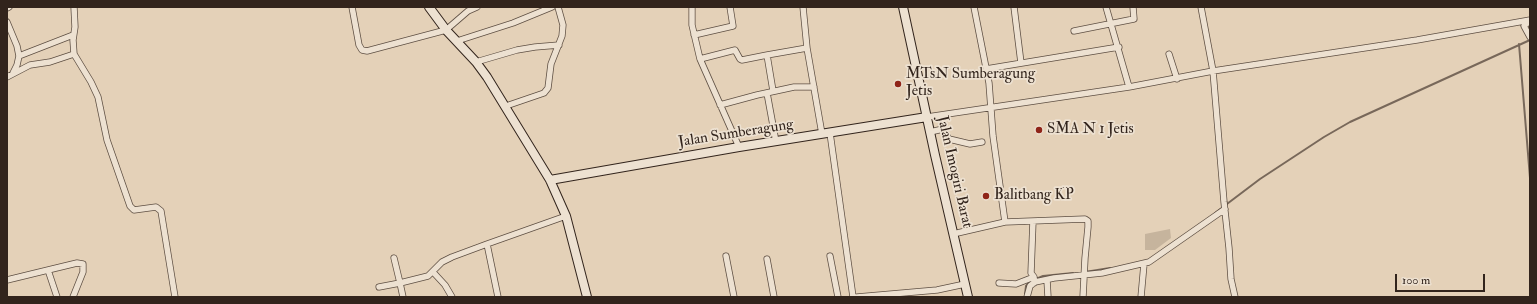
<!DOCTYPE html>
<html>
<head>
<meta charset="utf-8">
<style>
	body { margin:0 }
	#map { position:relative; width:1537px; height:304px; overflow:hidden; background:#e4d1b8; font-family:"IM FELL Double Pica",serif }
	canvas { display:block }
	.frame { position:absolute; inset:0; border:8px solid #32241c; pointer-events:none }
	.scale { position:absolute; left:1395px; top:274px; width:90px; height:18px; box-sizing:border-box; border:2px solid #32241c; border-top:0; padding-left:5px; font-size:12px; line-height:14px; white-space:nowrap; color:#32241c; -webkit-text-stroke:3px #ede1d1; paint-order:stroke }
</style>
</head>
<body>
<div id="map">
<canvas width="1537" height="304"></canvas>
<div class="frame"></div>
<div class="scale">100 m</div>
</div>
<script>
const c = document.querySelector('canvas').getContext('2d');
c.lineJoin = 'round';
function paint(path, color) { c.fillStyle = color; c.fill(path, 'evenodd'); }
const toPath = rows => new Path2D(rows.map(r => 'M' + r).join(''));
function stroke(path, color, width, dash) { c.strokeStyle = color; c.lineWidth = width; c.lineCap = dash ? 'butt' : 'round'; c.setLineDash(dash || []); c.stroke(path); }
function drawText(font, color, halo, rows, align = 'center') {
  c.font = font + ' "IM FELL Double Pica",serif'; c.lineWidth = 3.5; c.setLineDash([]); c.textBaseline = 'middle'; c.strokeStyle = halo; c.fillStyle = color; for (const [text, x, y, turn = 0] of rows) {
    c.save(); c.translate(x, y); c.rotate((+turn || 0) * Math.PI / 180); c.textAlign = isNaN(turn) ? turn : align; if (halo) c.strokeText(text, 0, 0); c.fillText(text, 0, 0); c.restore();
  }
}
paint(toPath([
	[1170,229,1171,238,1155,250,1145,250,1145,234]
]), '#c6b49d');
stroke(toPath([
	[1519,44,1530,178],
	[1215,213,1260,179,1324,137,1350,122,1530,40],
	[1085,272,1110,268],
	[1036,279,1043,276,1073,273],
	[1025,294,1026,286,1031,280]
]), '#78685a', 2);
const street = toPath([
	[74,7,75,27,73,40,74,54,91,82,98,97,107,140,130,206,134,210,156,207,161,211,175,297],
	[352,7,359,45,362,50,367,51,446,30,468,11,477,7],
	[692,7,692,25,700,59,739,147],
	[803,7,807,48,822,134],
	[974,7,989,83,993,136,1005,222],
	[1014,7,1021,63],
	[1106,7,1129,87],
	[1201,7,1213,71,1224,202,1229,248,1231,279,1235,297],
	[7,8,9,7],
	[1530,21,1524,26,1530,37],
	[7,22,17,46,19,56,17,65,13,73],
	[1074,31,1134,19,1133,7],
	[694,35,733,26,730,7],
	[457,41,513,23,552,7],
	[1169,54,1177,79],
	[767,55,773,91],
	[19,56,73,35],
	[700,59,735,50,740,59,742,60,767,55,807,48],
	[476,62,517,50,535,47,559,45],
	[986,69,1119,47],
	[7,77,30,65,50,62,74,54],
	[767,93,776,142],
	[720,105,757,95,794,87,814,87],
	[506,106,544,93,548,88,551,64,562,36,563,25,558,7],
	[927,117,1129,87,1213,71,1417,40,1530,20],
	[930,132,943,129,949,139,970,144,982,142],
	[830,133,853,297],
	[1033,221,1031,273,1034,277,1034,283],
	[953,234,1005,222,1085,219,1088,221,1088,227,1085,258,1083,297],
	[726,256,734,297],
	[830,256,838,297],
	[767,259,774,297],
	[48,270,77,263,83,264,83,272,73,297],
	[433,272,445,285,452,297],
	[7,280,48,270,57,297],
	[1047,280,1048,297],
	[999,283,1016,284,1034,277],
	[379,287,400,283,394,258],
	[403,297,400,283,428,276,442,262,452,257,487,244],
	[498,297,487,244,566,216],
	[857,297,937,290,965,284],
	[1027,297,1030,286,1035,282,1054,278,1102,273,1149,262,1225,209],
	[1141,297,1144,264]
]);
const secondary = toPath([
	[429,7,446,30,476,62,487,77,550,180,566,216,587,297],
	[903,7,935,155,968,297],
	[550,180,739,147,927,117]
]);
stroke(street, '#5e4f43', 7);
stroke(secondary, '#32241c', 10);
stroke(street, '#ede1d1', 5.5);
stroke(secondary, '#ede1d1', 8);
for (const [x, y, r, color] of [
	[898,84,4,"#8f2418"],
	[1039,130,4,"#8f2418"],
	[986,196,4,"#8f2418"]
]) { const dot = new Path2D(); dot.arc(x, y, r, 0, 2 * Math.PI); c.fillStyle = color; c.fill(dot); stroke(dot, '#ede1d1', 1.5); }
drawText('15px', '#32241c', '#ede1d1', [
	["MTsN Sumberagung",906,75],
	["Jetis",906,92],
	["SMA N 1 Jetis",1047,130],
	["Balitbang KP",994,196]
], 'left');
drawText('15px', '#32241c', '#ede1d1', [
	["Jalan Sumberagung",736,134,-9],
	["Jalan Imogiri Barat",954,172,77]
]);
</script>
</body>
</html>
